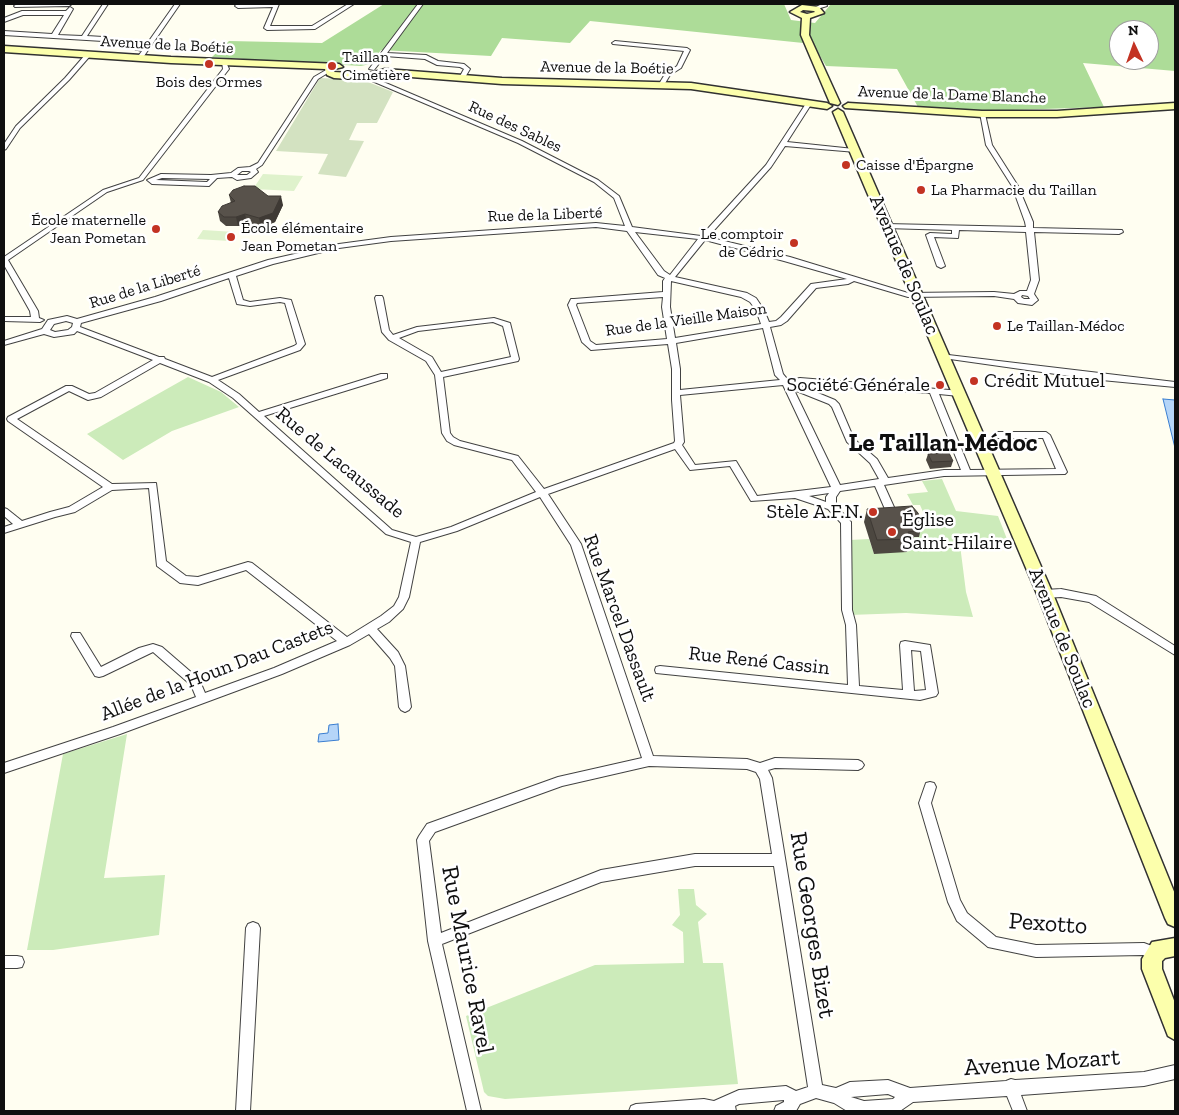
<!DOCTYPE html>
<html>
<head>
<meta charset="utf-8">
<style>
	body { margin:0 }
	#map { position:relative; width:1179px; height:1115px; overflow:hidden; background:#fffef1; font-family:"Zilla Slab",serif }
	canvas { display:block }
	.frame { position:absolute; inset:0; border:5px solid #0f0f0f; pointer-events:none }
	.north { position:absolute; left:1109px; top:20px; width:50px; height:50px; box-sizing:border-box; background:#fff; border:1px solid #9f9f9f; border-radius:50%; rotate:357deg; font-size:14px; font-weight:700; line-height:20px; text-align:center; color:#0f0f0f }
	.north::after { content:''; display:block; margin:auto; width:18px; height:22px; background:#c33323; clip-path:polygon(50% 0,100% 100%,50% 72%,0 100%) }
</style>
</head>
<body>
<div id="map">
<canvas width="1179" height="1115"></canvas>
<div class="frame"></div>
<div class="north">N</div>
</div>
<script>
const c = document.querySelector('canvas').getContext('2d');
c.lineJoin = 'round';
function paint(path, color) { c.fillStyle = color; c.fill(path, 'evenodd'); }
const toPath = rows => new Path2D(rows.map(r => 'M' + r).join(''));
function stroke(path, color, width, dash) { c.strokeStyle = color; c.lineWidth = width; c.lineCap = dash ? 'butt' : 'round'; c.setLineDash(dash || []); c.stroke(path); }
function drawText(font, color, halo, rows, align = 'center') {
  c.font = font + ' "Zilla Slab",serif'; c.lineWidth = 5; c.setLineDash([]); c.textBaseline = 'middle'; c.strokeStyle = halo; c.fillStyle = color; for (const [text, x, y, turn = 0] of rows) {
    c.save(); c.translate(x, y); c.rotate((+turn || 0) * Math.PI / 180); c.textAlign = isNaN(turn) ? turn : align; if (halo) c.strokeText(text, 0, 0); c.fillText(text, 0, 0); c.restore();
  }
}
paint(toPath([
	[188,377,221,392,239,407,172,431,123,460,87,434],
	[942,479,956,511,998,516,1007,539,986,538,987,542,969,541,968,546,960,545,966,592,973,617,906,613,849,615,850,540,869,539,874,554,910,538,918,537,910,522,927,521,920,505,913,505,907,494,928,492,922,481],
	[127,734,104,878,165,875,159,935,53,950,27,950,63,754],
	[678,889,694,889,696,905,707,914,698,922,703,963,723,963,738,1084,505,1099,488,1096,484,1092,466,1016,595,965,684,963,683,932,672,925,680,915]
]), '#ccebba');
paint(toPath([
	[384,4,784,4,791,20,815,23,831,4,1175,4,1175,71,1083,63,1104,107,982,111,918,107,897,69,826,66,813,44,590,21,570,43,502,38,491,56,381,50,370,64,361,66,212,57,229,41,322,43],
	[1119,30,1149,30,1149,60,1119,60]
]), '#addc98');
paint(toPath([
	[320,78,363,80,393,92,377,123,357,123,349,140,364,141,346,177,318,174,328,154,276,151]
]), '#d3e2c1');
paint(toPath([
	[263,174,303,176,294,191,253,189],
	[203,230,235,232,229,241,197,239]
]), '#dff2cc');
const water = toPath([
	[1163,399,1175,400,1175,448,1163,399],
	[338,724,339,740,318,742,319,734,328,733,329,725,338,724]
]);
paint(water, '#b5d5f8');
stroke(water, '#3a7ed0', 1);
const minor = toPath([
	[17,4,72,4,69,6,15,7,14,6,17,4],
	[103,4,108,4,87,36,103,37,144,48,175,4,180,4,144,56,142,57,139,55,142,51,103,41,4,35,4,31,52,34,64,15,23,15,4,22,4,18,22,11,66,11,70,7,73,9,58,35,82,36,103,4],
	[237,4,279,4,270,26,312,26,348,4,354,4,315,29,267,30,264,28,273,7,238,8,235,6,237,4],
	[418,4,423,4,387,53,426,55,438,61,464,64,470,69,464,79,459,78,464,69,460,67,437,65,425,59,385,56,374,70,369,69,418,4],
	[822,4,826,4,827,6,814,10,814,8,822,4],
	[615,41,687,48,690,50,681,68,670,75,664,85,662,86,659,84,665,74,677,66,684,51,613,44,612,43,615,41],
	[85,55,90,56,69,80,20,128,6,149,4,150,4,144,16,126,65,78,85,55],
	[222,62,226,62,229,69,143,180,107,192,8,260,38,311,39,318,44,320,40,322,4,321,4,317,31,317,30,311,4,265,4,257,103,190,139,178,223,69,222,62],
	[326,70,331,71,318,79,262,165,256,169,258,172,251,178,237,180,232,177,217,178,209,186,152,184,147,180,161,174,211,175,231,173,238,168,250,167,258,163,314,77,326,70],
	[242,171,249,171,251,172,247,175,237,175,242,171],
	[162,178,210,179,207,182,156,180,162,178],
	[367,75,522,141,598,180,619,196,632,227,701,236,766,165,807,102,811,102,812,103,787,142,854,149,857,151,856,152,785,146,771,167,708,237,790,257,908,293,994,292,1014,294,1020,291,1027,291,1031,280,1026,232,959,230,958,238,934,237,945,266,941,268,937,266,926,235,930,233,952,234,952,230,886,228,882,226,886,224,1026,227,1025,222,1012,186,986,145,980,113,985,114,992,145,1018,186,1033,222,1033,228,1122,230,1123,232,1119,234,1034,232,1039,280,1034,294,1038,300,1032,305,1018,303,1014,299,994,296,908,297,854,281,848,284,816,288,787,321,781,325,770,327,783,374,788,380,800,378,962,391,963,393,959,396,939,394,970,470,1056,469,1043,438,998,438,994,435,998,432,1046,432,1050,435,1067,472,1065,474,944,476,884,485,898,516,893,519,888,516,875,486,840,491,836,497,836,506,851,522,852,610,856,625,859,686,903,690,900,645,901,642,905,641,930,645,938,693,936,696,920,700,656,673,655,670,656,667,660,666,848,685,846,625,842,610,841,523,828,509,795,498,751,501,730,466,690,470,675,449,548,494,581,544,653,756,747,759,760,763,775,758,858,760,862,762,864,765,862,768,858,770,775,768,768,770,772,778,822,1085,836,1088,850,1082,888,1080,910,1088,1006,1081,1011,1079,1015,1080,1144,1072,1175,1065,1175,1079,1144,1086,1021,1095,1027,1111,1013,1111,1007,1096,913,1102,900,1111,847,1111,834,1103,816,1098,800,1104,796,1111,774,1111,776,1106,784,1102,784,1100,739,1104,735,1106,736,1111,629,1111,631,1106,636,1104,704,1099,714,1101,739,1090,786,1086,796,1091,808,1087,774,866,695,866,601,882,442,944,481,1111,467,1111,428,941,417,840,419,836,427,824,558,777,642,758,571,545,540,497,457,531,420,542,409,597,403,609,389,622,377,629,398,652,405,666,411,707,409,710,405,712,401,710,399,707,395,666,390,658,369,634,350,645,282,674,120,734,4,773,4,763,113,727,196,697,191,685,153,652,103,676,99,677,95,676,71,636,72,633,80,633,101,667,139,648,153,644,162,647,199,679,205,693,274,668,337,641,246,570,198,585,180,583,157,566,149,488,112,490,75,512,55,517,4,533,4,527,13,524,4,516,4,508,7,509,22,521,50,512,69,507,103,487,8,421,7,419,8,417,66,386,72,386,89,394,95,393,153,360,77,331,74,334,54,337,44,334,4,345,4,341,42,329,48,320,67,316,77,319,155,297,268,260,339,244,391,237,596,223,625,226,614,198,594,182,518,143,365,78,364,77,367,75],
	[596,227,627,231,658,275,665,278,663,281,663,292,574,299,571,299,568,305,582,342,591,350,668,344,672,369,672,400,675,441,674,443,544,489,518,456,460,441,453,437,450,433,443,377,518,361,519,359,510,323,494,318,417,327,393,335,389,330,383,298,382,296,376,296,375,298,382,332,389,340,426,361,435,375,442,433,447,441,454,445,512,460,536,492,451,527,416,537,392,530,264,416,387,378,387,374,381,374,259,412,239,394,218,380,300,350,305,344,291,300,280,298,250,302,243,300,236,276,273,264,339,248,391,241,596,227],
	[635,232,698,239,670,275,664,271,635,232],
	[705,240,784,261,847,279,811,284,781,317,776,321,769,322,764,310,756,298,747,293,675,277,705,240],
	[229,278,237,304,250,306,280,302,285,303,297,344,294,346,212,377,165,359,164,357,159,357,80,327,81,323,161,301,229,278],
	[671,281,741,297,750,302,756,310,761,324,675,338,670,307,671,281],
	[1022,295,1028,296,1030,299,1024,299,1021,297,1022,295],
	[663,297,662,307,667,339,596,345,590,341,576,305,577,303,663,297],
	[66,321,73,323,72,327,68,330,55,332,50,330,54,324,66,321],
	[493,322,503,326,511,357,441,372,432,357,399,338,418,331,493,322],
	[763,328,775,375,780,380,680,390,680,369,676,343,763,328],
	[160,363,209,382,233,398,386,534,411,542,399,597,394,606,381,616,347,637,252,563,248,562,198,577,186,576,166,561,156,483,112,484,17,419,69,391,88,400,101,397,160,363],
	[796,384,930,393,961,470,944,470,888,478,877,459,854,439,839,404,835,400,796,384],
	[783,385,831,487,757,496,736,461,695,465,682,445,684,442,680,395,783,385],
	[794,390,829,404,832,407,847,442,870,463,879,479,840,485,794,390],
	[829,493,826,497,826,502,809,496,829,493],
	[911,650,921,651,926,690,914,691,911,650],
	[649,766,747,769,756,772,760,779,772,854,695,854,601,870,441,933,429,841,435,832,562,786,649,766],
	[888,1094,895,1097,893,1099,864,1101,851,1097,888,1094],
	[940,354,1175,382,1175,387,1091,379,943,358,939,356,940,354],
	[1061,589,1096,596,1175,646,1175,655,1089,602,1061,597,1045,598,1041,597,1040,594,1041,591,1045,590,1061,589],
	[930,782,934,783,936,787,931,803,960,900,967,913,996,937,1036,945,1144,943,1160,949,1162,954,1160,959,1155,960,1143,955,1036,957,988,947,957,921,948,902,919,803,926,783,930,782],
	[253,922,258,924,260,928,250,1111,236,1111,246,928,248,924,253,922],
	[4,956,17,956,22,957,24,962,22,967,17,968,4,968,4,956]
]);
const secondary = toPath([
	[802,5,819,7,824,13,810,18,809,35,840,103,838,105,830,103,801,35,802,18,790,12,802,5],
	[803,10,814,11,815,12,807,14,800,12,803,10],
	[4,46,171,57,339,64,343,67,334,69,334,72,367,74,385,69,502,78,691,83,827,103,832,106,827,109,691,89,502,84,385,75,367,80,334,78,327,75,325,69,171,63,4,52,4,46],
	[848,103,982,111,1057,111,1175,103,1175,109,1057,117,982,117,845,108,843,106,848,103],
	[838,109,843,112,1053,594,1175,894,1175,927,1168,924,1165,918,1037,594,833,112,838,109],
	[1175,938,1175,956,1165,958,1162,961,1162,969,1175,1003,1175,1040,1168,1036,1142,969,1142,959,1152,942,1175,938]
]);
stroke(minor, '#424242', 2);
stroke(secondary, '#313131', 3);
paint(minor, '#fff');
paint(secondary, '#fcffac');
paint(toPath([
	[229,195,268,196,283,205,275,222,261,228,247,223,238,226,226,226,220,221,218,212,231,203],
	[928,454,953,461,951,467,930,469,926,460],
	[867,509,922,524,919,537,914,537,912,545,909,545,907,552,874,554,864,522]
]), '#4c4740');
paint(toPath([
	[281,196,283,205,275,222,261,228,259,218],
	[245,214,247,223,238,226,236,217]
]), '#3e3934');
const building = toPath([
	[244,186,255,186,268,196,281,196,273,213,259,218,245,214,236,217,224,217,218,212,222,206,235,201,229,195,233,190,244,186],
	[949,453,953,461,932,462,928,454,949,453],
	[912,506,918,513,922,524,913,524,916,531,908,532,911,539,877,540,867,509,912,506]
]);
paint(building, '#58524b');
stroke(building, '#3e3934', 1);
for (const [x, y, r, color] of [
	[209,64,5,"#c33323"],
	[332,66,5,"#c33323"],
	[846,165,5,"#c33323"],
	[921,190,5,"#c33323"],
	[156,229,5,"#c33323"],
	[231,237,5,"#c33323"],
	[794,243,5,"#c33323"],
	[997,326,5,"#c33323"],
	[974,381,5,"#c33323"],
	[940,385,5,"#c33323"],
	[873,512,5,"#c33323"],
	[892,532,5,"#c33323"]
]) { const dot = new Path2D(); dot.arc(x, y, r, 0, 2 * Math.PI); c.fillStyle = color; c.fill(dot); stroke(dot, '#fff', 2); }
drawText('16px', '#0f0f0f', '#fff', [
	["Avenue de la Boétie",167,45,3],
	["Avenue de la Boétie",607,68,1],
	["Avenue de la Dame Blanche",952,95,2],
	["Rue des Sables",515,127,25],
	["Rue de la Liberté",545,215,-2],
	["Rue de la Liberté",145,287,-17],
	["Rue de la Vieille Maison",686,320,-8]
]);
drawText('16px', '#0f0f0f', '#fff', [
	["Taillan",342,57],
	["Cimetière",342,75],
	["Bois des Ormes",209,82,"center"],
	["Caisse d'Épargne",856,165],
	["La Pharmacie du Taillan",931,190],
	["École maternelle",146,220,"right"],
	["Jean Pometan",146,238,"right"],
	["École élémentaire",241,228],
	["Jean Pometan",241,246],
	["Le comptoir",784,234,"right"],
	["de Cédric",784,252,"right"],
	["Le Taillan-Médoc",1007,326]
], 'left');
drawText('20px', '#0f0f0f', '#fff', [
	["Avenue de Soulac",904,265,67],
	["Rue de Lacaussade",340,463,40],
	["Rue Marcel Dassault",619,618,70],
	["Avenue de Soulac",1062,638,68],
	["Rue René Cassin",759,661,6],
	["Allée de la Houn Dau Castets",217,671,-21]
]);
drawText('20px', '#0f0f0f', '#fff', [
	["Crédit Mutuel",984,381],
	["Société Générale",930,385,"right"],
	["Stèle A.F.N.",863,512,"right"],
	["Église",902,520],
	["Saint-Hilaire",902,543]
], 'left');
drawText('24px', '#0f0f0f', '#fff', [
	["Pexotto",1048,924,4],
	["Rue Georges Bizet",812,925,81],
	["Rue Maurice Ravel",467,960,79],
	["Avenue Mozart",1042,1063,-4]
]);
drawText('bold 25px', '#0f0f0f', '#fff', [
	["Le Taillan-Médoc",943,444]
]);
</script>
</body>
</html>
